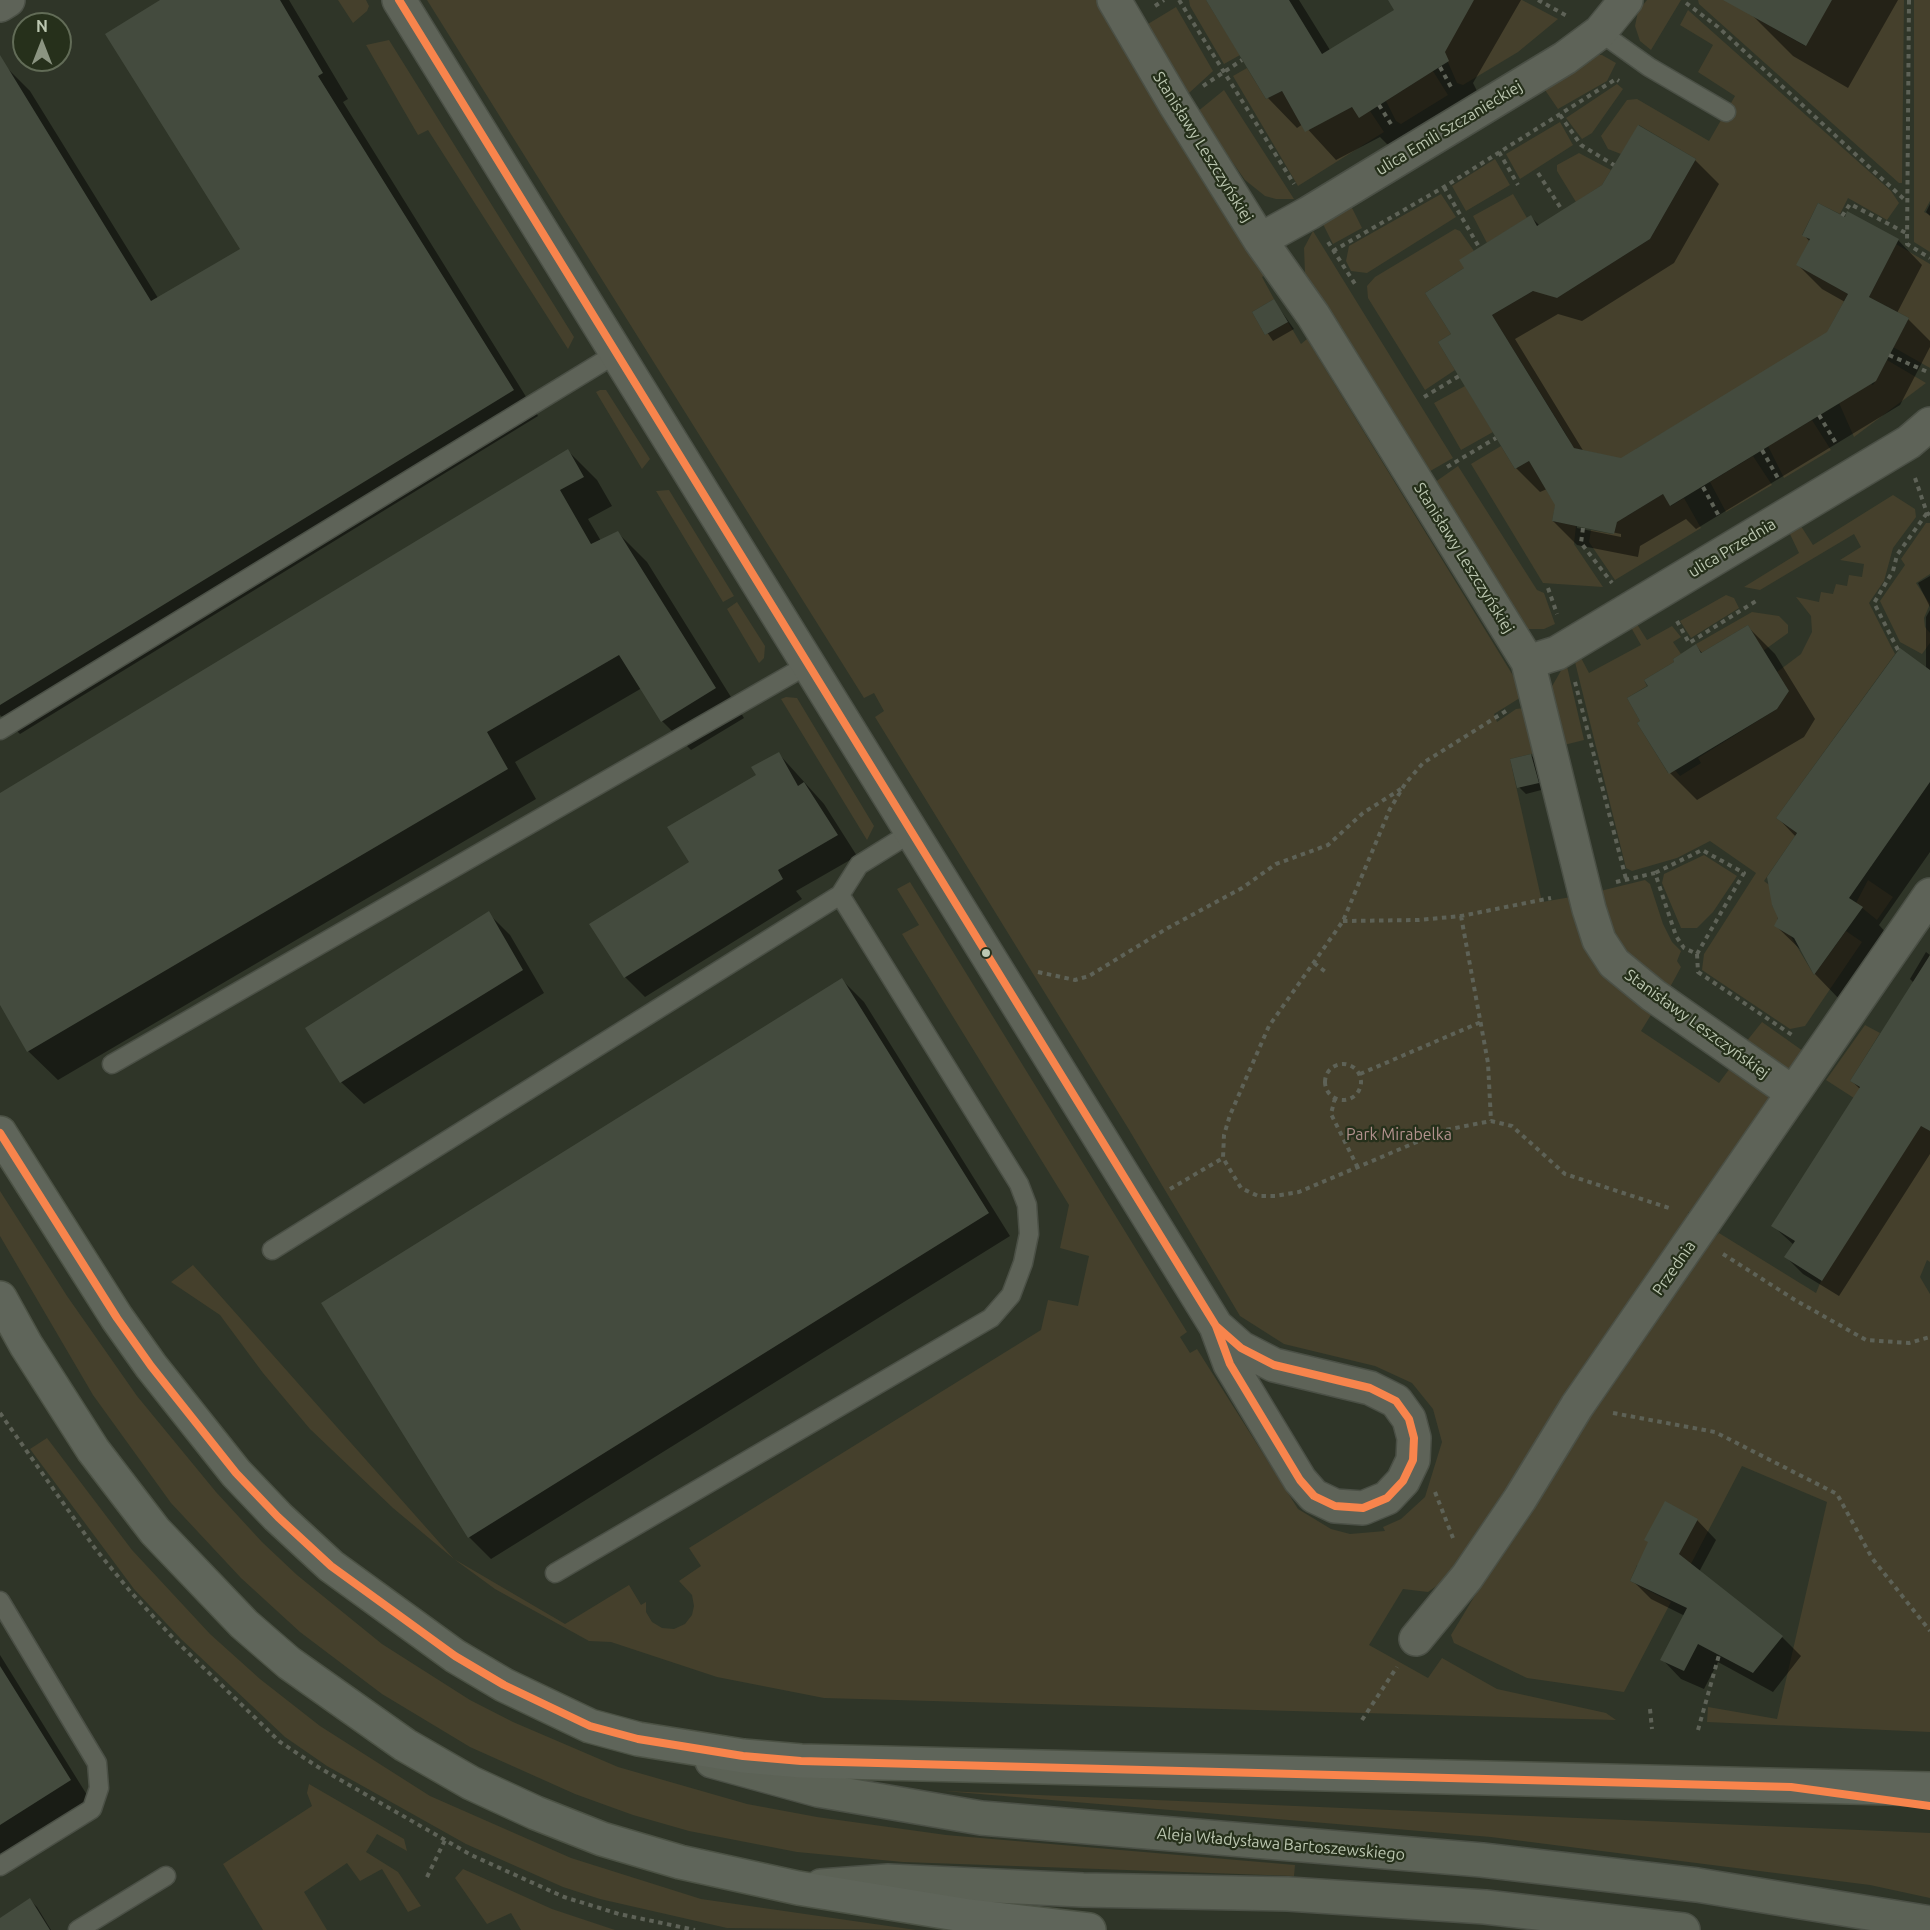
<!DOCTYPE html>
<html>
<head>
<meta charset="utf-8">
<style>
	body { margin:0 }
	#map { position:relative; width:1930px; height:1930px; overflow:hidden; background:#2f3528; font-family:Ubuntu,sans-serif }
	canvas { display:block }
	.north { position:absolute; left:12px; top:12px; width:60px; height:60px; box-sizing:border-box; background:#26301b; border:2px solid #626c57; border-radius:50%; rotate:0deg; font-size:16px; font-weight:700; line-height:24px; text-align:center; color:#bcc7b1 }
	.north::after { content:''; display:block; margin:auto; width:21px; height:27px; background:#8b9481; clip-path:polygon(50% 0,100% 100%,50% 72%,0 100%) }
</style>
</head>
<body>
<div id="map">
<canvas width="1930" height="1930"></canvas>
<div class="north">N</div>
</div>
<script>
const c = document.querySelector('canvas').getContext('2d');
c.lineJoin = 'round';
function paint(path, color) { c.fillStyle = color; c.fill(path, 'evenodd'); }
const toPath = rows => new Path2D(rows.map(r => 'M' + r).join(''));
function stroke(path, color, width, dash) { c.strokeStyle = color; c.lineWidth = width; c.lineCap = dash ? 'butt' : 'round'; c.setLineDash(dash || []); c.stroke(path); }
function drawText(font, color, halo, rows, align = 'center') {
  c.font = font + ' Ubuntu,sans-serif'; c.lineWidth = 4.5; c.setLineDash([]); c.textBaseline = 'middle'; c.strokeStyle = halo; c.fillStyle = color; for (const [text, x, y, turn = 0] of rows) {
    c.save(); c.translate(x, y); c.rotate((+turn || 0) * Math.PI / 180); c.textAlign = isNaN(turn) ? turn : align; if (halo) c.strokeText(text, 0, 0); c.fillText(text, 0, 0); c.restore();
  }
}
paint(toPath([
	[338,0,366,0,369,6,367,11,353,23],
	[427,0,1107,0,1267,274,1262,277,1274,299,1252,312,1265,335,1288,322,1301,344,1307,339,1517,682,1523,696,1494,714,1497,722,1516,709,1524,708,1535,753,1510,759,1542,902,1571,897,1654,1010,1641,1031,1719,1083,1733,1064,1766,1090,1769,1101,1698,1215,1688,1212,1692,1221,1454,1574,1428,1592,1403,1589,1369,1645,1428,1678,1442,1658,1497,1689,1606,1713,1616,1720,824,1698,717,1677,611,1642,589,1641,495,1589,454,1559,393,1508,310,1429,263,1373,220,1315,171,1282,193,1265,454,1559,565,1624,629,1585,641,1605,646,1602,646,1612,652,1622,662,1628,674,1629,685,1624,692,1615,694,1606,692,1595,679,1581,701,1566,689,1548,1041,1330,1048,1300,1078,1306,1089,1256,1060,1248,1069,1205,902,934,919,925,897,889,910,882,1187,1332,1180,1337,1190,1353,1197,1349,1298,1509,1331,1529,1350,1534,1385,1531,1383,1527,1401,1519,1425,1497,1442,1442,1433,1409,1412,1383,1375,1366,1284,1344,1240,1316,1128,1128,875,717,884,711,874,693,864,698],
	[1189,0,1206,0,1240,55,1224,64,1190,6],
	[1474,0,1522,0,1558,19,1518,52,1463,85,1457,83,1440,44],
	[1647,0,1681,0,1651,50,1640,41,1635,26,1638,11],
	[1698,0,1757,0,1749,14,1805,46,1832,0,1904,0,1902,183,1899,183,1699,4],
	[1914,0,1930,0,1930,201,1924,212,1930,215,1930,252,1914,242],
	[1176,7,1213,71,1189,93,1182,92,1143,27],
	[1688,10,1891,191,1899,203,1887,220,1848,198,1840,214,1818,203,1802,235,1810,239,1797,265,1848,294,1830,327,1835,330,1636,449,1643,464,1569,447,1567,436,1492,315,1535,290,1557,298,1650,239,1696,159,1639,125,1621,154,1608,149,1601,136,1627,100,1637,99,1709,141,1735,96,1698,72,1713,45,1680,25],
	[389,40,574,337,568,349,428,130,418,135,366,45],
	[1595,55,1602,55,1616,63,1607,81,1558,109,1543,87],
	[1247,68,1266,99,1282,91,1305,131,1352,107,1370,111,1384,132,1298,186,1233,76],
	[1433,71,1448,95,1401,124,1396,121,1386,101],
	[1617,84,1623,89,1592,133,1582,139,1566,118],
	[1224,90,1294,199,1276,199,1265,196,1245,180,1197,112],
	[1560,122,1573,145,1520,179,1506,154],
	[1579,153,1611,170,1602,185,1576,202,1557,171,1557,165],
	[1495,159,1510,185,1466,211,1452,186],
	[1441,194,1456,217,1367,273,1351,271,1346,261,1349,246],
	[1513,194,1527,218,1487,243,1473,216],
	[1350,204,1362,228,1333,244,1322,222],
	[1455,229,1460,231,1474,251,1464,268,1425,293,1451,334,1438,342,1455,370,1425,390,1368,298,1367,286,1375,277],
	[1313,231,1453,458,1425,474,1305,273,1304,248],
	[1896,244,1930,264,1930,368,1893,347,1909,318,1869,297],
	[1887,360,1926,383,1854,437,1839,403,1848,372,1873,385],
	[1465,386,1493,432,1461,450,1434,403],
	[600,390,606,390,650,459,642,469,596,392],
	[1812,420,1831,450,1784,478,1768,446],
	[1501,446,1515,469,1529,461,1550,496,1557,498,1552,521,1576,526,1574,544,1603,587,1543,583,1471,464],
	[1753,456,1772,485,1726,512,1710,482],
	[1458,466,1537,590,1544,593,1555,624,1544,629,1527,629,1514,618,1431,485],
	[669,490,734,596,723,602,656,491],
	[1663,494,1671,506,1684,498,1701,528,1615,580,1589,542,1591,530,1613,534,1619,513,1627,516],
	[1893,495,1915,509,1916,517,1893,548,1884,581,1869,603,1895,654,1776,818,1797,833,1764,881,1772,887,1772,905,1814,975,1846,931,1862,942,1805,1026,1790,1029,1702,970,1704,954,1756,873,1710,841,1677,858,1632,871,1626,868,1574,658,1579,654,1589,673,1641,645,1629,624,1635,621,1647,640,1672,626,1681,637,1673,642,1681,654,1673,659,1674,662,1644,680,1647,686,1627,698,1640,721,1637,723,1668,773,1675,770,1680,776,1701,763,1698,758,1777,709,1789,691,1777,672,1801,654,1812,632,1811,616,1796,597,1819,602,1821,592,1833,594,1836,584,1847,586,1849,575,1862,577,1864,564,1840,560,1861,547,1854,534,1760,590,1744,587,1799,553,1788,530,1799,523,1813,545],
	[1926,523,1930,523,1930,574,1916,583,1930,604,1924,618,1925,627,1930,633,1930,643,1922,654,1900,642,1880,601,1905,565,1901,559],
	[1726,595,1734,598,1739,608,1691,638,1680,621],
	[737,602,765,646,764,658,759,663,727,609],
	[1752,612,1779,616,1788,625,1788,633,1763,651,1748,625,1701,653,1696,644],
	[1566,662,1584,740,1560,746,1551,688],
	[786,697,797,698,874,826,867,840,781,699],
	[1704,855,1737,876,1713,912,1697,928,1681,928,1662,883,1664,874],
	[1645,880,1650,884,1663,924,1672,942,1681,951,1677,961,1681,967,1669,989,1620,950,1596,892],
	[1868,880,1893,897,1877,920,1856,903],
	[1762,1022,1803,1051,1789,1072,1746,1042],
	[1865,1025,1880,1033,1850,1081,1930,1131,1930,1262,1927,1260,1920,1277,1930,1294,1930,1732,1707,1722,1708,1707,1777,1719,1827,1502,1742,1466,1680,1585,1637,1565,1630,1581,1671,1602,1624,1692,1527,1678,1454,1643,1451,1635,1560,1455,1706,1246,1719,1233,1816,1293,1888,1120,1826,1080],
	[0,1191,67,1296,137,1396,216,1492,262,1542,297,1575,382,1644,470,1700,513,1722,618,1767,747,1804,817,1817,946,1835,1295,1865,1294,1876,903,1862,797,1852,689,1831,633,1815,575,1794,470,1747,382,1694,300,1632,241,1578,171,1503,93,1395,0,1236],
	[47,1438,132,1550,210,1634,260,1679,320,1726,430,1796,571,1858,701,1899,916,1930,727,1928,600,1899,563,1887,466,1844,327,1766,285,1737,181,1639,134,1589,30,1449],
	[309,1784,404,1839,407,1851,377,1834,366,1852,398,1872,421,1906,408,1912,382,1869,360,1881,347,1863,304,1892,327,1930,263,1930,223,1864,312,1806,307,1793],
	[944,1791,1930,1833,1930,1898,1870,1885,1491,1837],
	[463,1869,552,1909,615,1930,521,1930,511,1913,487,1924,455,1878]
]), '#45402c');
paint(toPath([
	[163,0,289,0,348,99,343,102,538,416,20,734,0,715,0,69,5,66,30,91,158,298,242,249],
	[1208,0,1299,0,1330,50,1396,10,1390,0,1521,0,1473,83,1477,91,1389,146,1380,137,1336,160,1303,124,1297,128,1268,98],
	[1758,0,1898,0,1848,88,1793,56,1751,14],
	[1695,160,1719,184,1674,263,1582,321,1558,314,1515,339,1584,452,1621,460,1828,333,1845,302,1822,289,1798,265,1810,242,1804,235,1845,219,1898,240,1922,265,1897,313,1908,319,1930,341,1930,347,1900,405,1696,529,1686,519,1640,546,1638,557,1577,545,1553,521,1557,505,1547,489,1540,492,1516,468,1440,342,1453,334,1466,269,1531,217,1540,226],
	[1577,525,1621,534,1621,537,1577,528],
	[1930,204,1930,216,1926,212],
	[1274,301,1294,329,1273,341,1254,313],
	[568,451,597,480,612,506,588,519,601,541,618,533,647,562,744,718,691,750,662,721,642,688,515,762,536,799,58,1080,28,1051,0,1002,0,795],
	[1930,576,1930,607,1918,583],
	[1930,610,1930,852,1879,925,1890,937,1843,1003,1815,974,1804,953,1776,926,1796,837,1778,818,1926,668,1926,617],
	[1748,627,1775,654,1815,719,1804,737,1697,800,1670,773,1643,722,1650,687,1696,646,1703,654],
	[778,753,824,804,857,856,796,891,802,899,645,997,625,977,691,862,758,775],
	[1531,755,1538,762,1545,789,1526,794,1519,787],
	[488,913,510,935,544,993,364,1104,341,1082],
	[1926,952,1930,955,1930,1154,1839,1296,1803,1274,1786,1257,1794,1245,1773,1226,1861,1090,1852,1081,1914,983,1910,979],
	[842,980,864,1002,1010,1236,491,1559,469,1537],
	[1697,1520,1716,1540,1699,1572,1782,1637,1801,1656,1773,1692,1718,1662,1704,1689,1681,1679,1662,1659,1685,1616,1651,1599,1632,1580],
	[0,1655,92,1803,0,1860],
	[30,1900,37,1907,51,1930,10,1930]
]), '#0007');
paint(toPath([
	[160,0,280,0,323,73,318,76,514,390,0,705,0,55,151,301,240,249,105,34],
	[1206,0,1289,0,1322,54,1394,10,1388,0,1474,0,1445,52,1449,61,1359,118,1352,107,1305,132,1282,91,1266,99],
	[1723,0,1832,0,1806,46],
	[1638,125,1696,159,1650,239,1557,298,1533,291,1492,315,1574,448,1621,458,1827,332,1848,294,1796,265,1810,239,1802,236,1818,203,1845,217,1847,211,1899,239,1869,297,1909,318,1876,381,1670,506,1663,494,1617,522,1614,534,1552,521,1555,505,1529,461,1515,469,1438,342,1451,334,1425,293,1464,268,1459,260,1531,215,1537,226,1602,185],
	[1274,299,1288,322,1265,335,1252,312],
	[568,449,584,477,560,490,591,544,618,531,716,688,661,722,619,655,487,732,508,769,27,1052,0,1005,0,793],
	[1748,625,1789,691,1777,709,1669,774,1637,723,1640,721,1627,698,1648,686,1644,680,1674,662,1673,659,1696,644,1701,653],
	[1900,648,1930,670,1930,782,1849,898,1863,907,1814,975,1794,938,1774,926,1778,918,1772,905,1767,877,1797,833,1776,818],
	[779,752,798,786,804,782,838,835,778,870,783,879,624,978,589,924,689,862,667,827,756,775,751,767],
	[1531,754,1539,783,1517,788,1510,759],
	[489,911,523,970,340,1083,305,1028],
	[1930,955,1930,1131,1921,1126,1822,1281,1784,1257,1795,1241,1771,1226,1860,1087,1850,1081],
	[842,978,989,1213,468,1538,321,1303],
	[1665,1501,1698,1519,1679,1554,1783,1636,1753,1673,1698,1644,1684,1671,1660,1660,1687,1608,1630,1581,1648,1542,1644,1540],
	[0,1666,71,1780,0,1825],
	[30,1898,50,1930,0,1930,0,1918]
]), '#444b3e');
const service = toPath([
	[1600,32,1649,67,1726,112],
	[0,730,617,353],
	[112,1064,809,664],
	[272,1250,840,895,859,865,912,832],
	[555,1573,991,1318,1011,1295,1023,1263,1029,1234,1027,1205,1019,1184,840,895],
	[0,1601,97,1763,99,1788,92,1809,0,1866],
	[78,1930,166,1876]
]);
const minor = toPath([
	[399,0,1216,1326,1230,1364,1300,1480,1314,1496,1335,1506,1363,1508,1387,1498,1403,1481,1413,1460,1414,1438,1409,1419,1396,1401,1370,1388,1274,1365,1241,1348,1216,1326],
	[1114,0,1175,104,1260,240,1313,315,1528,662,1589,909,1599,940,1614,963,1653,995,1793,1093],
	[0,5,8,0],
	[1260,240,1309,213,1565,58,1600,32,1626,0],
	[1528,662,1557,653,1909,442,1930,424],
	[1416,1639,1467,1577,1520,1499,1577,1406,1930,895]
]);
const secondary = toPath([
	[712,1761,818,1790,981,1818,1482,1860,1697,1885,1930,1923],
	[821,1886,888,1881,1083,1890,1288,1894,1485,1907,1683,1930]
]);
const primary = toPath([
	[0,1133,117,1318,151,1366,236,1473,278,1517,331,1566,455,1656,504,1685,590,1726,638,1739,743,1756,801,1761,1930,1789],
	[0,1298,26,1345,93,1450,155,1531,244,1624,289,1663,405,1745,471,1783,536,1813,602,1839,680,1862,798,1888,969,1916,1089,1930]
]);
stroke(service, '#4b5046', 21);
stroke(minor, '#4b5046', 36);
stroke(secondary, '#4b5046', 36);
stroke(primary, '#4c5245', 36);
stroke(toPath([
	[1179,0,1294,184],
	[1538,0,1567,16],
	[1909,0,1907,244,1930,258],
	[1686,3,1718,27,1906,201],
	[1155,6,1164,0],
	[1440,67,1451,87],
	[1203,86,1242,60],
	[1379,105,1391,124],
	[1560,115,1581,145,1614,165],
	[1499,152,1518,185],
	[1538,173,1562,210],
	[1444,187,1479,247],
	[1842,216,1850,204,1906,233],
	[1328,242,1355,284],
	[1333,251,1444,187,1616,79,1619,81],
	[1889,355,1930,373],
	[1424,397,1459,376],
	[1819,415,1837,445],
	[1762,450,1779,480],
	[1447,467,1496,438],
	[1915,478,1927,513,1930,515],
	[1703,487,1720,518],
	[1583,528,1581,543,1612,583],
	[1548,588,1557,614],
	[1677,621,1689,643,1756,601],
	[1898,650,1874,603,1893,571,1897,555,1927,513],
	[1575,682,1626,879],
	[1506,711,1423,763,1405,784,1390,809,1343,921,1269,1026,1230,1115,1224,1135,1223,1158,1241,1188,1258,1196,1275,1196,1299,1192,1445,1130,1491,1121,1512,1126,1565,1174,1672,1209],
	[1616,882,1655,873,1676,936,1684,948,1697,954,1744,873,1702,850,1655,873],
	[1461,916,1488,1063,1491,1121],
	[1343,921,1419,920,1461,916,1551,898],
	[1697,954,1698,972,1792,1035],
	[1314,963,1327,973],
	[1038,972,1075,980,1089,976,1166,929,1242,888,1276,864,1328,845,1363,813,1401,789],
	'1325 1082a18 18 0 1 1 36 0a18 18 0 1 1-36 0Z',
	[1360,1074,1481,1022],
	[1335,1098,1331,1114,1357,1166],
	[1170,1189,1223,1158],
	[1723,1254,1795,1300,1866,1340,1909,1343,1930,1337],
	[0,1413,94,1547,129,1590,174,1639,280,1742,318,1767,471,1855,564,1897,619,1914,695,1930],
	[1613,1413,1715,1432,1837,1494,1872,1558,1930,1631],
	[1435,1492,1453,1538],
	[1650,1709,1652,1729],
	[1362,1720,1397,1667],
	[1698,1730,1719,1655],
	[427,1877,445,1840]
]), '#5e6257', 4, [4.5, 4.5]);
stroke(service, '#5e6358', 18);
stroke(minor, '#5e6358', 33);
stroke(secondary, '#5c6256', 33);
stroke(primary, '#5f655a', 33);
stroke(toPath([
	[399,0,1216,1326],
	[0,1133,117,1318,151,1366,236,1473,278,1517,331,1566,455,1656,504,1685,590,1726,638,1739,743,1756,801,1761,1791,1787,1930,1806],
	[1216,1326,1241,1348,1274,1365,1370,1388,1396,1401,1409,1419,1414,1438,1413,1460,1403,1481,1387,1498,1363,1508,1335,1506,1314,1496,1300,1480,1230,1364,1216,1326]
]), '#f8844c', 8);
for (const [x, y, r, color] of [
	[986,953,5,"#bcc7b1"]
]) { const dot = new Path2D(); dot.arc(x, y, r, 0, 2 * Math.PI); c.fillStyle = color; c.fill(dot); stroke(dot, '#26301b', 2); }
drawText('16px', '#bcc7b1', '#26301b', [
	["ulica Emili Szczanieckiej",1449,128,-31],
	["Stanisławy Leszczyńskiej",1203,147,58],
	["ulica Przednia",1732,548,-31],
	["Stanisławy Leszczyńskiej",1464,558,58],
	["Stanisławy Leszczyńskiej",1697,1024,36],
	["Przednia",1674,1268,-55],
	["Aleja Władysława Bartoszewskiego",1281,1844,5]
]);
drawText('16px', '#b2918d', '#26301b', [
	["Park Mirabelka",1399,1135]
]);
</script>
</body>
</html>
